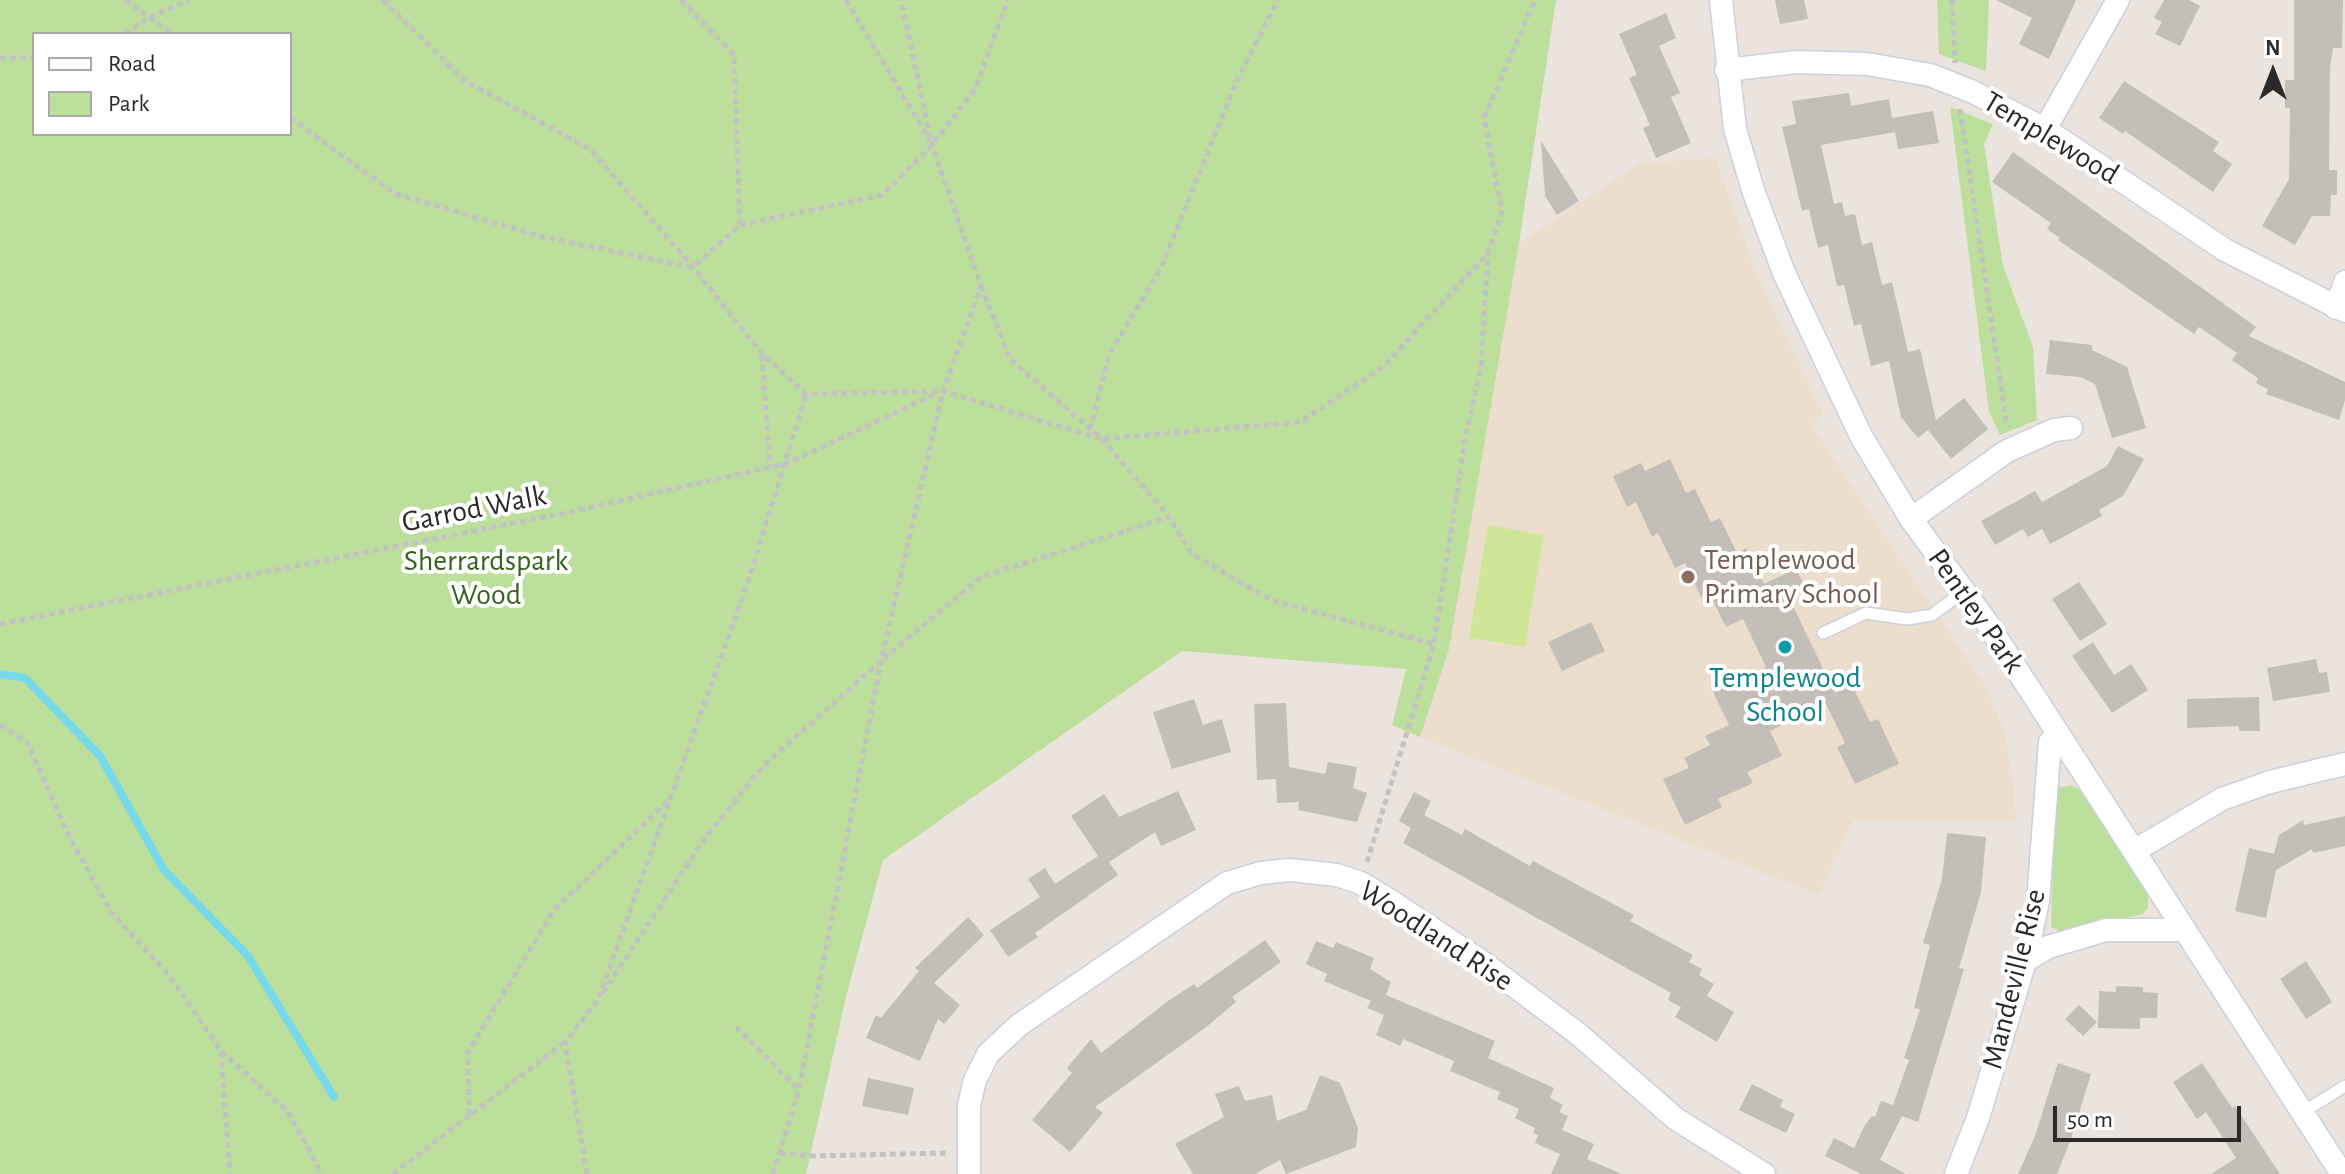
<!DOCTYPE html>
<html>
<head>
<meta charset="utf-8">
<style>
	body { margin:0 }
	#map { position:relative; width:2345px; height:1174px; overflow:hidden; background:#ebe3dd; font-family:"Alegreya Sans",sans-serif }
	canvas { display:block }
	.legend { position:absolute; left:32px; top:32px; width:260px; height:104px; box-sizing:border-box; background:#fff; border:2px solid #aaa; margin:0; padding:10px 14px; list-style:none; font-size:24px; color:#2a2a2a }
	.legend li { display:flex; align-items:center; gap:16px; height:40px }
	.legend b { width:40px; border:2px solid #aaa }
	.north { position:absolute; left:2233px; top:32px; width:80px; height:80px; -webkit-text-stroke:6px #fff; paint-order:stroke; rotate:0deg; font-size:22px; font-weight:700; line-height:32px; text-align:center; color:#2a2a2a }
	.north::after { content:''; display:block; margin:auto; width:28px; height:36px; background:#2a2a2a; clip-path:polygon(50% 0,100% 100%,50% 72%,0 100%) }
	.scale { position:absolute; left:2053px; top:1106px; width:188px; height:36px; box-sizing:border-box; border:4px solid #2a2a2a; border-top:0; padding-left:10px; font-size:24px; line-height:28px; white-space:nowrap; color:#2a2a2a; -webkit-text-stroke:6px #fff; paint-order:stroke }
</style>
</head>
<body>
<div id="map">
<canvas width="2345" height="1174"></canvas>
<ul class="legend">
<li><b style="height:10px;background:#fff"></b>Road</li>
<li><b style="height:22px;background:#bcdf9c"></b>Park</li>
</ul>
<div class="north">N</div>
<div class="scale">50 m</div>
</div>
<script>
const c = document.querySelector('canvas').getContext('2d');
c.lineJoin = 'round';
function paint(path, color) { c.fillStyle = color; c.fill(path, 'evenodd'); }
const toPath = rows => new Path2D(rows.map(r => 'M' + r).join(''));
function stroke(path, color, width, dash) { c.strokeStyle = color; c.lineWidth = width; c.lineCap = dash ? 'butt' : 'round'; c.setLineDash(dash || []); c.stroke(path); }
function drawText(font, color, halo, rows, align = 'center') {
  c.font = font + ' "Alegreya Sans",sans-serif'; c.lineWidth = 8; c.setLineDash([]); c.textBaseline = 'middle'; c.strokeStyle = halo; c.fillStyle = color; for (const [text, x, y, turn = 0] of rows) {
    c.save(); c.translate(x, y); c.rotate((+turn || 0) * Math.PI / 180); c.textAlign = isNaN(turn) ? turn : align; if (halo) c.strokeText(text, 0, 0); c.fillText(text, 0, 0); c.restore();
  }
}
paint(toPath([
	[1716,158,1755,270,1823,413,1812,425,1985,685,2005,733,2013,781,2016,820,1854,820,1819,895,1420,737,1449,649,1519,243,1641,163]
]), '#ecdecd');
paint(toPath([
	[0,0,1556,0,1519,243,1449,649,1420,737,1392,725,1406,669,1182,651,883,860,847,993,806,1174,0,1174],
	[34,34,290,34,290,134,34,134],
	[1937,0,1989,0,1986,71,1939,54],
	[1950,107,1993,124,1984,144,2003,266,2033,347,2037,420,2000,435,1989,412],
	[2071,785,2079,789,2148,894,2148,908,2143,914,2062,932,2051,927,2055,794,2058,788]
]), '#bcdf9c');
paint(toPath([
	[1488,525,1544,535,1525,647,1469,638]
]), '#cfe698');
stroke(toPath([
	[0,674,25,678,100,756,164,870,248,956,334,1097]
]), '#75d9e9', 8);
paint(toPath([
	[1775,0,1804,0,1808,19,1780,24],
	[1996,0,2076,0,2049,59,2019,44,2032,18],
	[2164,0,2189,0,2200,6,2180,46,2155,34,2162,22,2154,18],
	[2294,0,2343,0,2342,48,2333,48,2330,68,2329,170,2337,170,2337,195,2331,195,2330,216,2312,216,2295,245,2262,226,2289,179,2290,108,2285,108,2285,80,2294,80],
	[1666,13,1676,38,1659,46,1680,93,1671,97,1691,143,1656,158,1643,128,1650,125,1629,78,1637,75,1619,34],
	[2124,81,2219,142,2213,151,2232,164,2213,192,2125,131,2123,134,2099,118],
	[1849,93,1851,106,1889,99,1892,118,1933,111,1939,143,1898,149,1895,132,1821,145,1834,204,1842,202,1845,216,1855,214,1862,245,1872,242,1882,285,1892,282,1908,352,1920,349,1936,420,1964,398,1988,429,1951,459,1928,430,1918,438,1901,417,1889,361,1871,366,1861,324,1854,326,1844,285,1837,286,1828,245,1818,248,1809,209,1802,211,1782,127,1796,124,1792,101],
	[1541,141,1579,201,1557,215,1545,196],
	[2013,152,2256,327,2249,336,2345,382,2345,400,2339,420,2266,394,2268,389,2256,383,2258,378,2232,360,2237,353,2199,327,2194,334,2058,240,2060,238,2047,229,2051,223,1992,182],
	[2050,340,2092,345,2092,350,2127,367,2146,428,2112,438,2095,384,2080,377,2046,374],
	[2118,446,2144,459,2123,496,2099,510,2102,516,2050,544,2042,529,2028,537,2023,529,1995,545,1981,521,2035,491,2042,502,2107,466],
	[1670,459,1686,493,1695,489,1711,522,1720,518,1737,553,1746,548,1764,584,1796,569,1805,587,1788,596,1835,693,1852,685,1870,722,1878,719,1899,764,1855,784,1837,747,1845,743,1826,704,1770,731,1782,756,1747,772,1753,783,1718,799,1722,807,1685,825,1663,779,1689,768,1684,758,1710,745,1705,736,1729,725,1713,692,1766,667,1743,619,1726,627,1709,593,1701,597,1685,563,1675,568,1658,533,1652,537,1636,502,1627,507,1613,476,1641,463,1645,471],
	[2079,582,2107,624,2080,641,2052,599],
	[1591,622,1605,651,1562,671,1548,642],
	[2093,642,2114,675,2131,664,2148,690,2112,713,2072,656],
	[2316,659,2319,673,2327,672,2330,692,2273,701,2267,668],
	[2259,697,2260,731,2239,731,2239,726,2187,728,2187,699],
	[1194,699,1203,725,1222,719,1231,752,1172,769,1153,712],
	[1286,703,1289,767,1325,774,1328,762,1357,767,1353,788,1367,793,1357,822,1298,810,1299,802,1277,803,1276,779,1257,780,1254,704],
	[1178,791,1196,830,1161,846,1155,832,1109,862,1118,875,1035,933,1038,937,1008,957,990,930,1040,897,1028,879,1045,868,1055,884,1098,856,1071,816,1104,794,1119,817],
	[1414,792,1431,801,1424,815,1462,835,1465,829,1530,866,1533,861,1634,915,1630,921,1693,955,1689,962,1702,969,1699,975,1714,984,1707,996,1734,1012,1717,1042,1675,1017,1681,1007,1668,1000,1671,993,1403,843,1411,828,1399,821],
	[2345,816,2345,846,2313,853,2312,849,2276,870,2266,918,2235,911,2249,848,2274,854,2279,835,2303,820,2304,825],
	[1947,833,1986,837,1981,892,1959,968,1964,969,1918,1122,1902,1116,1880,1160,1906,1174,1861,1174,1825,1156,1834,1138,1854,1148,1865,1125,1872,1116,1875,1117,1881,1101,1893,1105,1909,1060,1904,1058,1920,1009,1914,1008,1930,945,1923,943,1942,879],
	[968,917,984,935,934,983,960,1005,944,1024,938,1019,920,1061,866,1038,876,1015,881,1018,919,971,915,968],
	[1265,940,1281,962,1232,997,1236,1002,1205,1028,1095,1107,1103,1113,1070,1152,1032,1120,1072,1073,1067,1068,1091,1039,1101,1053,1168,1001,1194,984,1197,988],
	[1316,941,1333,948,1336,942,1374,958,1370,969,1391,982,1386,995,1495,1041,1488,1058,1554,1088,1550,1098,1563,1105,1559,1112,1568,1116,1562,1130,1594,1144,1587,1159,1622,1174,1551,1174,1560,1154,1535,1143,1538,1135,1533,1133,1535,1128,1515,1118,1519,1109,1497,1099,1500,1092,1450,1071,1454,1061,1403,1039,1400,1046,1376,1035,1384,1015,1367,1008,1371,1001,1324,981,1327,974,1306,964],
	[2306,961,2332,1002,2306,1019,2280,979],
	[2116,986,2143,987,2143,992,2158,993,2157,1018,2140,1018,2140,1029,2098,1028,2099,991,2116,992],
	[2079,1005,2097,1022,2083,1036,2065,1019],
	[2058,1063,2091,1074,2071,1139,2057,1174,2018,1174,2035,1136],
	[2202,1063,2232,1108,2235,1106,2280,1174,2211,1174,2236,1158,2206,1112,2197,1119,2173,1082],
	[1320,1075,1340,1083,1358,1128,1356,1147,1286,1174,1280,1160,1255,1174,1193,1174,1175,1144,1224,1117,1215,1094,1239,1086,1245,1101,1272,1095,1277,1121,1306,1110],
	[868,1078,914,1088,908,1115,862,1106],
	[1752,1084,1783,1100,1780,1107,1795,1114,1786,1133,1739,1110]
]), '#c4beb8');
const lane = toPath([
	[1823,633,1866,613,1907,619,1932,615,1964,591],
	[2303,1112,2345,1086]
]);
const street = toPath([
	[1721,0,1735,129,1753,190,1784,273,1861,436,1911,519,1985,620,2342,1174],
	[1726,70,1796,62,1867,64,1930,75,1971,91,2045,129,2225,250,2345,311],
	[2045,129,2118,0],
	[2336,308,2345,282],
	[1911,519,2007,451,2054,430,2071,428],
	[2134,851,2222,799,2270,782,2345,764],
	[2025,961,2048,947,2106,930,2183,930],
	[969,1174,969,1105,975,1080,988,1054,1019,1025,1227,883,1261,873,1290,870,1337,875,1361,883,1392,902,1485,964,1577,1033,1676,1119,1764,1174],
	[1956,1174,1978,1118,2025,961,2038,901,2050,742,2058,733]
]);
stroke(lane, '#cbd0db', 14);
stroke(street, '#cbd0db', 25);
stroke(toPath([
	[125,0,173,34],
	[383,0,464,80,590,149,693,267,762,354,806,394,943,391,1102,439,1300,422,1383,367,1488,253,1502,212,1484,118,1535,0],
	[681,0,734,55,740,225,693,267],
	[846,0,930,141],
	[1952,0,1955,63],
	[125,34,149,17,190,0],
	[0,58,34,58],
	[1960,109,2007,427],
	[290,118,396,194,543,237,691,267],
	[740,225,882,195,932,145,975,89,1008,0],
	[981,286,1010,359,1102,439,1169,517,1191,553,1271,600,1434,644],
	[762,355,770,466],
	[1090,430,1109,355,1162,266,1237,80,1278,0],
	[0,624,570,512,788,463,938,393],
	[0,725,27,742,69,836,111,912,169,975,221,1051,288,1112,322,1174],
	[1367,862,1434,644,1465,440,1481,367,1488,254],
	[603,993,701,844,762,767,881,661,981,577,1169,517],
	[736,1027,798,1089],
	[221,1052,230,1174],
	[469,1115,468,1052,554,910,668,801],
	[780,1153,811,1156,946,1153],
	[393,1174,565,1042],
	[587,1174,565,1042,598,1000,748,582,806,394],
	[773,1174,799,1089,881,661,943,391,981,286,932,145,901,0]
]), '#c3c3c3', 5, [6, 4]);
stroke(lane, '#fff', 11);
stroke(street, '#fff', 22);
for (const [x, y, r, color] of [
	[1688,577,8,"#8d6e63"],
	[1785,647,8,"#0f9aa8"]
]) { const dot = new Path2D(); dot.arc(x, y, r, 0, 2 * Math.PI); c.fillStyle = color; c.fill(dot); stroke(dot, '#fff', 3); }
drawText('30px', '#2a2a2a', '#fff', [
	["Templewood",2051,138,31],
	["Garrod Walk",474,509,-11],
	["Pentley Park",1976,611,55],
	["Woodland Rise",1436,936,33],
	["Mandeville Rise",2014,979,-76]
]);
drawText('30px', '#785e54', '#fff', [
	["Templewood",1704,560],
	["Primary School",1704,594]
], 'left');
drawText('30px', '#35641d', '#fff', [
	["Sherrardspark",486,561],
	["Wood",486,595]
]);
drawText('30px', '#0d838f', '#fff', [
	["Templewood",1785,678],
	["School",1785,712]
]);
</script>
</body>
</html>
